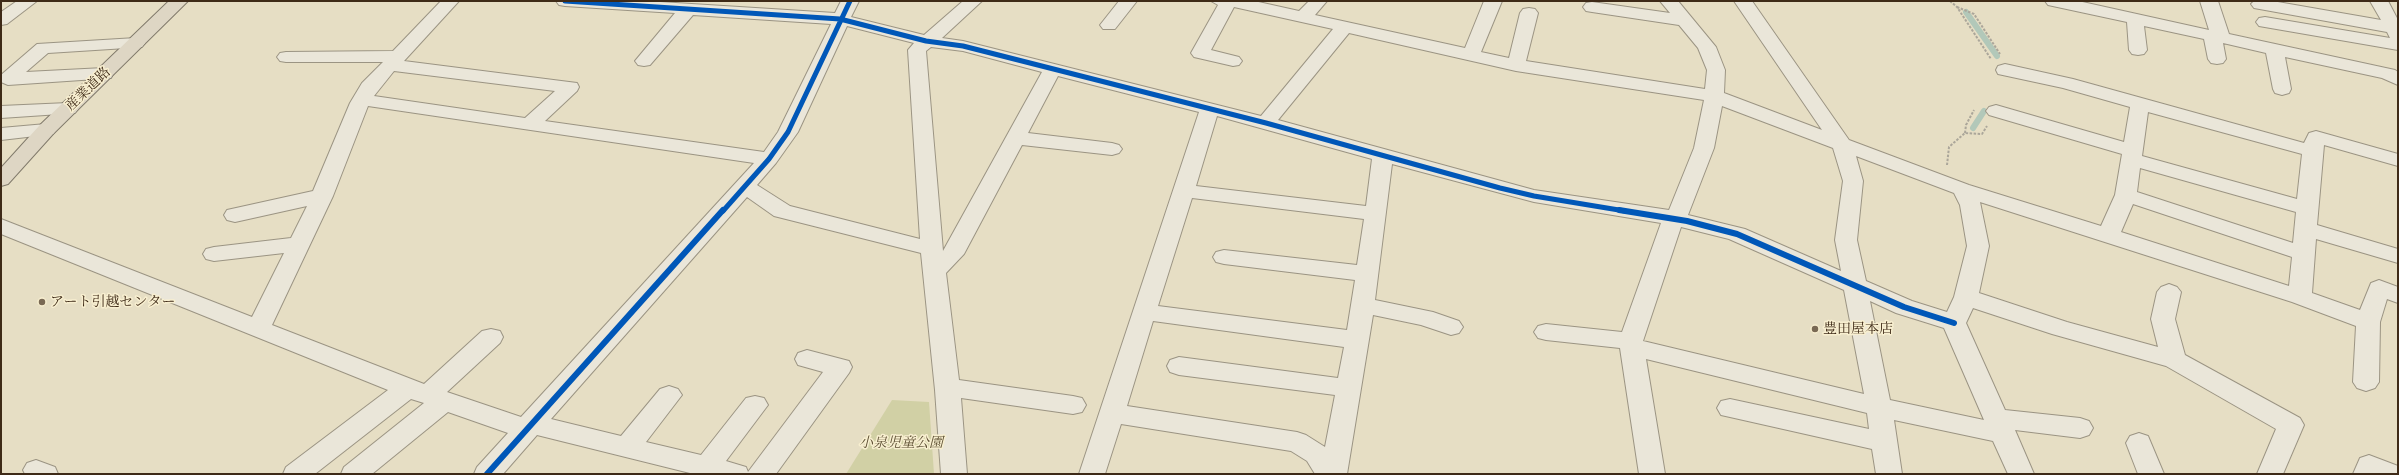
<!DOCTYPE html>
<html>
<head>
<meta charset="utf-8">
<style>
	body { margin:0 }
	#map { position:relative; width:2399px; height:475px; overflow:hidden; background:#e6dec4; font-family:"Libre Caslon Text",serif }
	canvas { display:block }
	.frame { position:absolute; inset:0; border:2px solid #3e2a17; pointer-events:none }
</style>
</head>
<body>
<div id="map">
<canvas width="2399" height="475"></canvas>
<div class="frame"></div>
</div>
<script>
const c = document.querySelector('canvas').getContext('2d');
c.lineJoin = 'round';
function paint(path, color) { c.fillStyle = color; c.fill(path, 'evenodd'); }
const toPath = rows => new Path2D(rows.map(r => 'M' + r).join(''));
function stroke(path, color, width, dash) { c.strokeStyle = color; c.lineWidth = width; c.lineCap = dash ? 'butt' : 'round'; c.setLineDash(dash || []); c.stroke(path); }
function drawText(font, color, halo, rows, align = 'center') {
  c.font = font + ' "Libre Caslon Text","Noto Serif JP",serif'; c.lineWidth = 3; c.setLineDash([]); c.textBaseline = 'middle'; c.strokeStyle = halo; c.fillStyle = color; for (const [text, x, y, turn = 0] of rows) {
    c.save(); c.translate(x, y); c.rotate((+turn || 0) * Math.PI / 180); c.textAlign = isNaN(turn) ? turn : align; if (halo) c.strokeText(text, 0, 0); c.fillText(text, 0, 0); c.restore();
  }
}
paint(toPath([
	[892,400,929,402,934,474,846,474]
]), '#d1d0a5');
stroke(toPath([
	[1966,12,1997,56],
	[1973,128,1984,111]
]), '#b2c8b9', 6);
const minor = toPath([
	[17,1,37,1,7,24,1,25,1,12,17,1],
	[441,1,459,1,404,61,577,83,579,87,577,91,545,121,764,152,778,132,831,24,693,15,650,65,644,66,638,65,635,61,675,13,565,6,559,5,556,1,644,1,835,13,841,1,859,1,851,17,924,35,963,1,982,1,942,38,963,41,1261,116,1333,29,1234,7,1211,50,1239,57,1242,61,1239,65,1233,66,1194,57,1191,53,1218,5,1211,1,1254,1,1299,11,1309,1,1327,1,1315,15,1465,48,1484,1,1502,1,1481,52,1509,58,1520,13,1523,9,1529,8,1535,9,1538,13,1526,61,1705,89,1707,70,1698,48,1679,25,1592,12,1586,11,1583,7,1586,3,1592,2,1670,13,1660,1,1678,1,1716,47,1725,70,1724,93,1822,130,1734,1,1752,1,1849,140,1969,185,2101,226,2115,195,2122,154,1989,115,1986,111,1989,107,1996,105,2124,142,2130,107,2063,88,1998,74,1996,70,1998,66,2005,64,2073,79,2304,143,2309,133,2316,131,2398,154,2398,166,2324,145,2317,225,2398,249,2398,263,2316,239,2312,293,2360,310,2371,283,2379,280,2398,287,2398,303,2387,299,2380,322,2379,382,2375,388,2366,391,2357,388,2353,382,2356,326,2292,302,1980,202,1989,246,1979,293,2067,322,2158,347,2151,319,2157,292,2161,287,2169,284,2177,287,2181,292,2175,319,2185,355,2300,418,2304,425,2283,474,2257,474,2276,429,2166,366,2052,334,1973,308,1966,323,2005,410,2080,418,2089,421,2093,428,2089,435,2080,438,2015,430,2034,474,2008,474,1993,441,1894,420,1902,474,1876,474,1872,449,1730,417,1721,415,1717,408,1721,401,1730,399,1869,429,1867,413,1646,359,1665,474,1639,474,1620,348,1546,340,1538,338,1534,332,1538,326,1546,324,1622,332,1661,223,1534,202,1392,164,1375,300,1433,312,1459,321,1463,327,1459,333,1451,335,1421,325,1373,315,1347,474,1315,474,1307,461,1291,451,1121,424,1105,474,1079,474,1199,112,1058,76,1028,133,1112,143,1119,145,1122,149,1119,153,1112,155,1022,145,964,254,946,273,959,380,1073,396,1082,398,1086,405,1082,412,1073,414,961,398,967,474,941,474,935,390,921,253,774,216,747,197,551,419,621,436,660,389,669,386,678,389,682,395,646,442,701,455,746,398,755,396,764,398,768,405,726,461,746,467,748,472,823,372,798,365,795,359,798,353,807,350,849,361,852,367,849,373,776,474,694,474,537,435,503,474,474,474,477,467,508,433,448,412,372,474,341,474,344,467,424,403,411,399,315,474,283,474,286,467,388,390,1,234,1,219,252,317,284,253,214,261,206,259,203,254,206,249,214,247,291,238,307,206,235,222,227,220,224,215,227,210,313,191,350,103,362,83,383,62,286,62,280,61,277,57,280,53,286,52,393,51,441,1],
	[847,26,914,43,908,50,920,239,790,206,757,185,776,163,798,132,847,26],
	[1349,33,1516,71,1704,100,1694,148,1669,210,1534,190,1278,120,1349,33],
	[931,47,963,51,1042,72,943,251,926,51,931,47],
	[394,71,555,91,525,118,374,96,394,71],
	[368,106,754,163,521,417,447,392,500,343,503,337,500,331,491,329,482,331,424,384,272,325,333,196,368,106],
	[1722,106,1833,148,1843,181,1835,240,1841,271,1745,229,1688,215,1714,148,1722,106],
	[2148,112,2302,154,2297,199,2142,156,2148,112],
	[1217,116,1372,159,1366,206,1196,186,1217,116],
	[1856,156,1954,193,1960,205,1967,246,1954,297,1947,312,1912,301,1866,281,1857,240,1863,181,1856,156],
	[2140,168,2296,212,2293,243,2137,192,2140,168],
	[1192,198,1364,219,1357,265,1224,250,1216,252,1213,257,1216,262,1224,264,1355,280,1347,330,1158,306,1192,198],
	[2133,204,2292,257,2289,286,2121,232,2133,204],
	[1681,227,1729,239,1844,290,1864,394,1643,341,1681,227],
	[1870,301,1896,313,1944,328,1984,420,1890,400,1870,301],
	[1153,321,1344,347,1338,378,1179,357,1170,360,1167,366,1170,372,1179,375,1335,395,1325,447,1306,435,1297,432,1127,406,1153,321],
	[1119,1,1137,1,1115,29,1103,29,1100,25,1119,1],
	[2045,1,2078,1,2209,30,2200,1,2218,1,2229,34,2395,70,2398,72,2398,85,2382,78,2285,57,2291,89,2289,93,2282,95,2275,93,2273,89,2266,53,2223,43,2226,59,2223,63,2217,64,2211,63,2208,59,2204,39,2144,26,2147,50,2144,54,2138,55,2132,54,2129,50,2127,22,2048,5,2045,1],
	[2254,1,2272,1,2381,20,2370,1,2388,1,2398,20,2398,50,2259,26,2256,22,2259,18,2265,17,2390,38,2387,32,2254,8,2251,4,2254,1],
	[136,38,142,39,145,43,142,47,48,53,26,72,104,68,111,70,113,74,111,78,8,85,1,82,1,75,37,44,136,38],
	[68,103,75,105,78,109,75,113,1,118,1,106,68,103],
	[46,124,53,126,56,130,53,134,1,140,1,128,46,124],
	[2139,433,2148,436,2164,474,2138,474,2126,443,2130,436,2139,433],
	[2369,455,2398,466,2398,474,2353,474,2360,458,2369,455],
	[36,460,55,467,58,474,25,474,23,470,27,463,36,460]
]);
const major = toPath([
	[169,1,188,1,53,134,8,184,1,186,1,168,39,126,169,1]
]);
stroke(minor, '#9b9483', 2);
stroke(major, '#827b6c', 2);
stroke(toPath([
	[1950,1,1957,7,1991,59],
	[1957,7,1974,14,2000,54],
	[1965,133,1966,125,1974,110],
	[1947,165,1949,147,1965,133,1982,134,1987,126]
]), '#aba69a', 2, [2.5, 1.5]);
paint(minor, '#eae6d9');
paint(major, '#ded6c4');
stroke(toPath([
	[565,1,840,19,926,41,963,46,1266,123,1500,188,1534,196,1625,211],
	[723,211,769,159,788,132,850,1]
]), '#0057b8', 5);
stroke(toPath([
	[1619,210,1687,221,1737,234,1904,307,1954,323],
	[487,474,723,210]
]), '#0057b8', 6);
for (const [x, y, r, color] of [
	[42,302,4,"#796954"],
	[1815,329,4,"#796954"]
]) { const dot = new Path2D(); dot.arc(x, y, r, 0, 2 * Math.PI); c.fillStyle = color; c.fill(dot); stroke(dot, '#f8efd0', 1.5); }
drawText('14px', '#3e2a17', '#f8efd0', [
	["産業道路",88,89,-44]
]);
drawText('14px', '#3e2a17', '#f8efd0', [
	["アート引越センター",50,302],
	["豊田屋本店",1823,329]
], 'left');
drawText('italic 14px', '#5e5034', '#f8efd0', [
	["小泉児童公園",901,443]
]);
</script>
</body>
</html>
